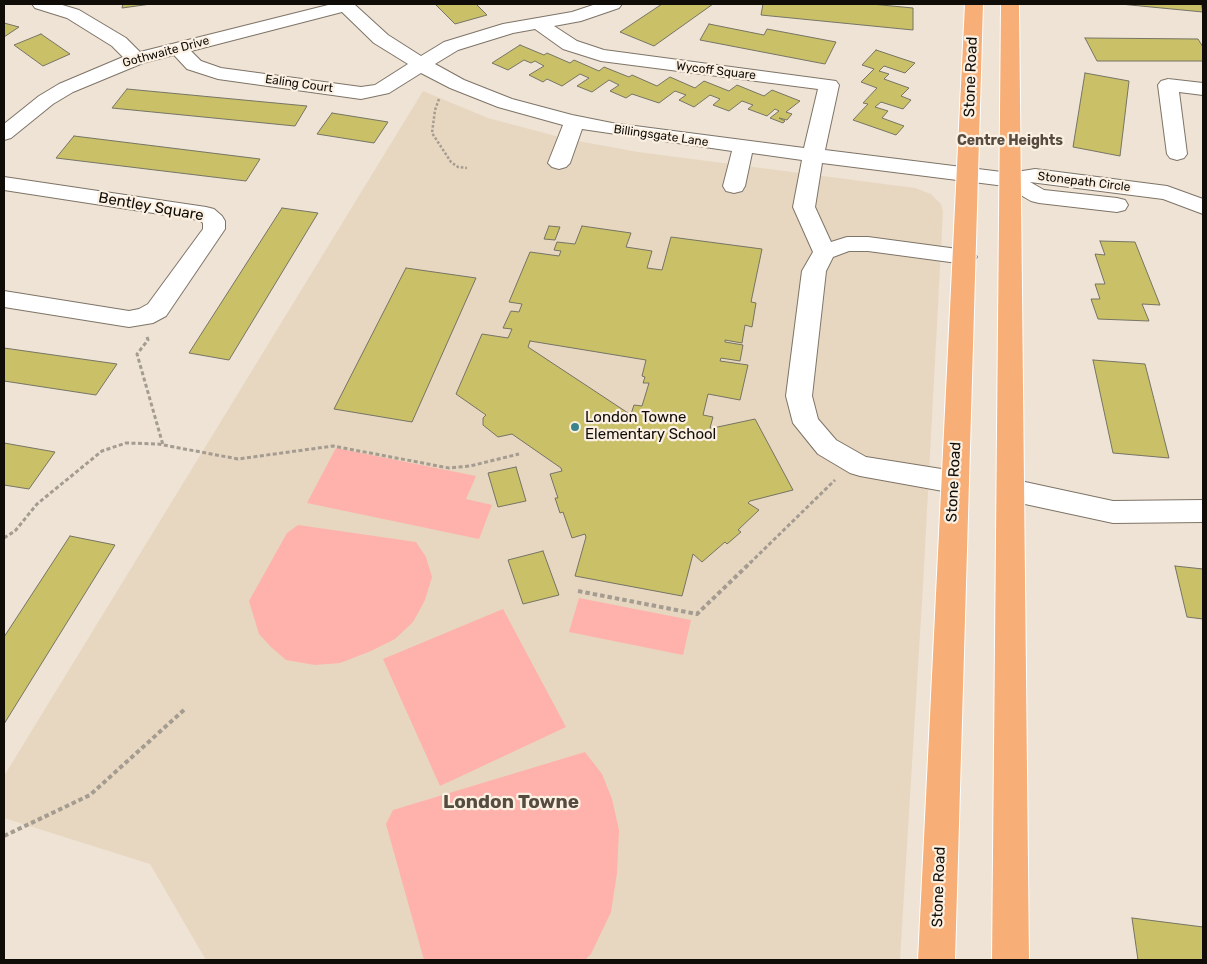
<!DOCTYPE html>
<html>
<head>
<meta charset="utf-8">
<style>
	body { margin:0 }
	#map { position:relative; width:1207px; height:964px; overflow:hidden; background:#eee3d4; font-family:Rubik,sans-serif }
	canvas { display:block }
	.frame { position:absolute; inset:0; border:5px solid #100d08; pointer-events:none }
</style>
</head>
<body>
<div id="map">
<canvas width="1207" height="964"></canvas>
<div class="frame"></div>
</div>
<script>
const c = document.querySelector('canvas').getContext('2d');
c.lineJoin = 'round';
function paint(path, color) { c.fillStyle = color; c.fill(path, 'evenodd'); }
const toPath = rows => new Path2D(rows.map(r => 'M' + r).join(''));
function stroke(path, color, width, dash) { c.strokeStyle = color; c.lineWidth = width; c.lineCap = dash ? 'butt' : 'round'; c.setLineDash(dash || []); c.stroke(path); }
function drawText(font, color, halo, rows, align = 'center') {
  c.font = font + ' Rubik,sans-serif'; c.lineWidth = 4.5; c.setLineDash([]); c.textBaseline = 'middle'; c.strokeStyle = halo; c.fillStyle = color; for (const [text, x, y, turn = 0] of rows) {
    c.save(); c.translate(x, y); c.rotate((+turn || 0) * Math.PI / 180); c.textAlign = isNaN(turn) ? turn : align; if (halo) c.strokeText(text, 0, 0); c.fillText(text, 0, 0); c.restore();
  }
}
paint(toPath([
	[423,91,488,118,567,139,638,152,915,188,931,194,941,204,943,212,923,585,900,960,206,960,150,864,4,818,4,776]
]), '#e7d7c1');
paint(toPath([
	[336,448,476,476,466,499,492,505,479,539,307,503],
	[298,525,416,542,426,557,432,577,425,600,413,622,395,639,371,651,340,663,315,665,286,660,271,647,259,634,249,601,287,533],
	[579,598,691,620,683,655,569,632],
	[503,609,566,727,440,786,383,659],
	[585,752,602,774,612,799,619,830,617,873,611,912,591,954,585,960,424,960,386,824,393,810]
]), '#ffb1ab');
const building = toPath([
	[123,4,151,4,122,8,123,4],
	[435,4,476,4,487,15,455,24,435,4],
	[662,4,713,4,654,46,620,32,662,4],
	[763,4,871,4,913,8,913,30,761,15,763,4],
	[1120,4,1201,4,1203,12,1120,4],
	[4,23,19,27,4,37,4,23],
	[709,24,764,35,767,29,836,42,825,64,700,40,709,24],
	[41,34,70,54,43,66,14,45,41,34],
	[1085,38,1198,39,1203,47,1203,61,1097,61,1085,38],
	[520,45,544,55,547,53,570,63,574,60,599,71,604,67,629,77,632,75,657,86,670,77,695,88,704,81,729,91,737,85,764,96,772,90,800,101,786,112,792,114,787,120,779,118,785,121,783,123,770,118,779,111,775,109,767,116,748,109,753,105,742,101,729,111,713,105,720,99,710,95,694,107,679,100,686,95,675,91,659,103,632,94,626,98,610,91,619,85,609,80,592,92,577,86,589,78,580,74,562,86,547,79,543,82,529,75,544,66,535,61,531,63,524,60,508,70,492,63,520,45],
	[876,50,915,63,905,73,884,66,879,71,889,74,884,79,909,88,901,96,911,100,903,109,881,102,875,107,888,111,882,118,904,126,896,135,853,120,868,104,863,103,877,88,861,82,874,69,862,65,876,50],
	[1085,73,1129,81,1120,156,1073,147,1085,73],
	[127,89,307,106,295,126,112,108,127,89],
	[332,113,388,122,374,143,317,134,332,113],
	[74,136,260,159,246,181,56,158,74,136],
	[282,208,318,213,229,360,189,353,282,208],
	[549,226,560,227,555,240,544,239,549,226],
	[582,226,631,233,626,247,652,251,647,268,662,270,671,237,762,249,751,302,756,303,752,327,745,325,742,343,725,340,725,342,743,345,740,361,721,358,720,361,748,365,740,400,708,394,703,415,713,417,710,428,713,428,755,419,793,490,750,501,748,503,759,510,738,530,741,532,727,544,725,542,702,562,693,554,682,596,575,576,586,537,585,534,572,538,563,512,560,513,555,498,558,498,550,474,562,471,561,468,512,434,498,437,483,425,483,418,486,415,456,394,482,334,508,338,512,329,503,328,511,311,519,312,522,304,509,302,530,252,559,256,561,251,554,250,557,242,575,244,582,226],
	[530,341,646,360,642,376,645,377,643,383,649,383,642,406,634,405,631,414,628,413,528,347,530,341],
	[1100,241,1135,242,1160,305,1142,304,1149,321,1098,319,1091,299,1100,299,1095,284,1105,284,1095,254,1105,255,1100,241],
	[406,268,476,278,412,422,334,409,406,268],
	[4,348,117,364,96,395,4,381,4,348],
	[1093,360,1145,364,1169,458,1113,453,1093,360],
	[4,443,55,452,29,489,4,485,4,443],
	[516,467,526,501,498,507,488,473,516,467],
	[70,536,115,545,4,724,4,637,70,536],
	[543,551,559,595,523,604,508,560,543,551],
	[1175,566,1203,569,1203,619,1187,617,1175,566],
	[1132,918,1203,927,1203,960,1138,960,1132,918]
]);
paint(building, '#cac068');
stroke(building, '#767464', 1);
const minor = toPath([
	[32,4,59,4,79,10,126,38,140,52,332,4,354,4,388,35,421,56,444,42,503,24,572,12,596,4,622,4,619,8,581,21,554,26,577,41,604,50,836,81,839,85,825,150,1010,173,1035,169,1167,186,1203,199,1203,214,1163,199,1030,182,1044,190,1117,198,1125,200,1128,205,1125,210,1117,212,1039,203,1031,201,1005,186,822,163,815,207,831,242,847,237,868,237,965,250,973,252,977,257,973,262,965,264,868,251,849,251,833,257,826,271,812,396,818,419,836,440,866,457,954,471,964,474,968,482,964,490,954,493,860,476,850,473,818,454,793,423,786,396,802,271,813,252,793,207,802,160,752,153,745,186,742,191,734,193,726,191,723,186,732,151,582,129,570,163,566,167,559,169,552,167,548,163,563,125,498,107,450,88,421,73,389,93,361,99,218,79,187,69,174,55,143,63,73,92,53,104,11,138,4,140,4,124,39,96,59,84,123,57,112,46,67,18,35,8,32,4],
	[342,12,374,43,408,64,375,85,361,87,221,68,201,61,191,51,342,12],
	[535,29,563,49,601,61,818,89,804,148,612,123,572,115,512,99,464,80,435,64,458,50,513,33,535,29],
	[1168,79,1203,83,1203,95,1179,92,1187,154,1184,158,1177,160,1170,158,1167,154,1158,85,1161,81,1168,79],
	[4,177,206,207,214,209,222,216,225,221,225,229,166,316,153,323,129,327,4,307,4,291,129,311,139,309,148,304,203,229,203,223,199,220,4,190,4,177],
	[1011,479,1113,501,1203,500,1203,522,1113,523,1011,501,1001,498,997,490,1001,482,1011,479]
]);
const major = toPath([
	[965,4,983,4,955,960,918,960,965,4],
	[1001,4,1019,4,1029,960,992,960,1001,4]
]);
stroke(minor, '#7e7467', 2);
stroke(major, '#fff', 2);
stroke(toPath([
	[439,99,435,110,432,133,451,162,458,167,467,168]
]), '#a49c90', 2.5, [2.5, 2]);
stroke(toPath([
	[147,337,148,340,137,354,163,445],
	[4,538,15,531,37,504,102,451,126,443,158,444,238,459,333,446,449,468,470,466,519,454],
	[750,563,835,480]
]), '#a49c90', 3, [4, 2.5]);
stroke(toPath([
	[578,591,697,614,751,562],
	[4,836,90,795,185,709]
]), '#a49c90', 4, [4.5, 3]);
paint(minor, '#fff');
paint(major, '#f7af77');
for (const [x, y, r, color] of [
	[575,427,5,"#3c848c"]
]) { const dot = new Path2D(); dot.arc(x, y, r, 0, 2 * Math.PI); c.fillStyle = color; c.fill(dot); stroke(dot, '#fbf0e1', 2); }
drawText('12px', '#100d08', '#fbf0e1', [
	["Gothwaite Drive",166,52,-15],
	["Wycoff Square",716,71,7],
	["Ealing Court",299,84,8],
	["Billingsgate Lane",661,136,8],
	["Stonepath Circle",1084,182,7]
]);
drawText('bold 14px', '#554c3f', '#fbf0e1', [
	["Centre Heights",1010,141]
]);
drawText('15px', '#100d08', '#fbf0e1', [
	["Stone Road",971,77,-88],
	["Bentley Square",151,207,10],
	["Stone Road",954,482,-87],
	["Stone Road",939,887,-88]
]);
drawText('15px', '#100d08', '#fbf0e1', [
	["London Towne",585,418],
	["Elementary School",585,435]
], 'left');
drawText('bold 19px', '#554c3f', '#fbf0e1', [
	["London Towne",511,803]
]);
</script>
</body>
</html>
